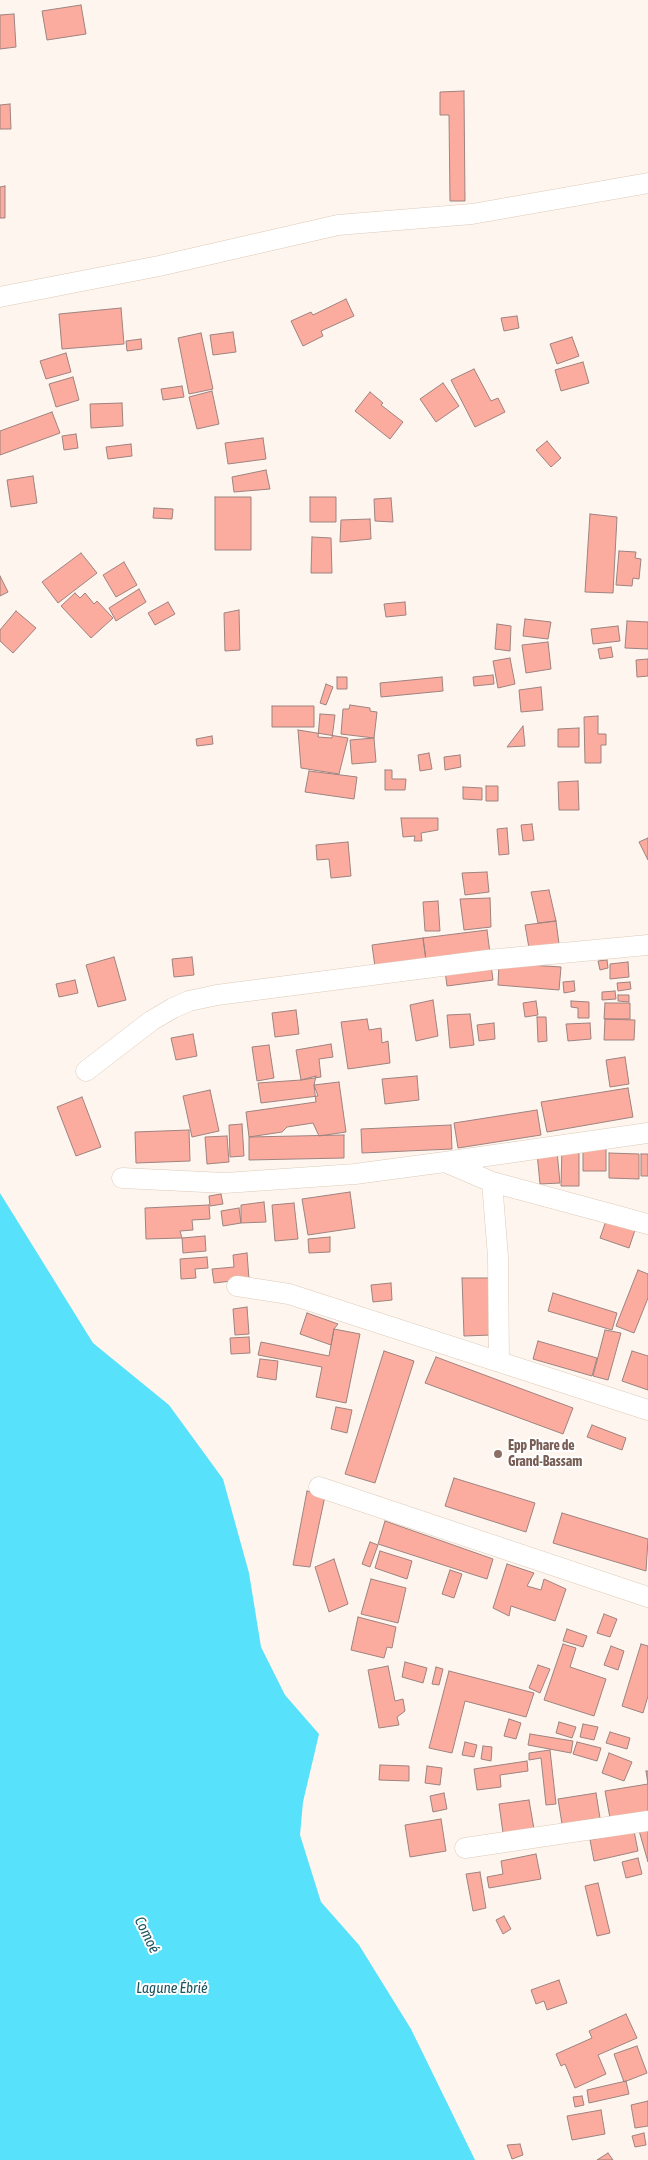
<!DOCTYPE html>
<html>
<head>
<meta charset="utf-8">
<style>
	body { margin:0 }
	canvas { display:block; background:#fef5ee }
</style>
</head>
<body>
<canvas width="648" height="2160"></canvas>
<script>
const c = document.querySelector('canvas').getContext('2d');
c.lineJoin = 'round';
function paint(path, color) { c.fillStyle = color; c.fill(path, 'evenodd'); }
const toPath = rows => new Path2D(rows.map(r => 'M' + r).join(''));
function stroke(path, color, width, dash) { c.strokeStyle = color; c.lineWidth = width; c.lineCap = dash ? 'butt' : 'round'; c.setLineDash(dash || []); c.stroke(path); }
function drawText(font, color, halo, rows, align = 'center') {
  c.font = font + ' "Asap Condensed",sans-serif'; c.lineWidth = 4; c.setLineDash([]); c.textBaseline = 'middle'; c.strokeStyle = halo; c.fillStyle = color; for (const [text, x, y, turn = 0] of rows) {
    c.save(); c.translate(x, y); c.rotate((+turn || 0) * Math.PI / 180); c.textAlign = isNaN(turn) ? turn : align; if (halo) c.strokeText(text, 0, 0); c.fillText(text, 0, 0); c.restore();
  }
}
paint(toPath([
	[0,1193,93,1343,169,1405,223,1479,249,1573,261,1647,285,1695,319,1734,303,1802,300,1835,321,1902,359,1945,411,2029,475,2160,0,2160]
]), '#57e1fb');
const building = toPath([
	[81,5,86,34,47,40,42,11,81,5],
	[14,14,16,47,0,49,0,15,14,14],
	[464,91,465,201,450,201,449,115,440,115,440,92,464,91],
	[10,104,11,129,0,129,0,105,10,104],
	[5,186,5,218,0,218,0,187,5,186],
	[346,299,354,316,321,331,323,336,303,346,291,321,311,312,313,315,346,299],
	[121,308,124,344,62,349,59,314,121,308],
	[517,316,519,328,504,331,501,318,517,316],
	[233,332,236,352,213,355,210,335,233,332],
	[201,333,213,389,189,394,178,338,201,333],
	[572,337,579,356,557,364,550,344,572,337],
	[141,339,142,349,127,351,126,341,141,339],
	[66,353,71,372,46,379,40,361,66,353],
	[583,362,589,383,561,391,555,370,583,362],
	[474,369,491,401,498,398,505,412,475,427,451,380,474,369],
	[73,377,79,400,56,407,49,384,73,377],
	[443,383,459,406,436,422,420,399,443,383],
	[182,386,184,397,163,400,161,389,182,386],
	[212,391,219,424,197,429,189,397,212,391],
	[370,392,383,403,381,405,403,422,390,439,355,411,370,392],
	[122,403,123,426,91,428,90,404,122,403],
	[52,412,60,433,0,455,0,431,52,412],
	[76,434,78,448,64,450,62,436,76,434],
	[263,438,266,459,228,464,225,443,263,438],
	[547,441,561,458,551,467,536,450,547,441],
	[131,444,132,456,108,459,106,447,131,444],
	[266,470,270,489,234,492,232,477,266,470],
	[33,476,37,503,11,507,7,480,33,476],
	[215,497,251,497,251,550,215,550,215,497],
	[310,497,336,497,336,522,310,522,310,497],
	[391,498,393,522,375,521,374,499,391,498],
	[154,508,173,509,172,519,153,518,154,508],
	[590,514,617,517,613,593,585,592,590,514],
	[370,519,371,539,340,542,341,520,370,519],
	[312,537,331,538,332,573,311,573,312,537],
	[619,551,636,552,635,558,641,559,639,579,633,578,632,586,616,585,619,551],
	[81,553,97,573,58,603,42,582,81,553],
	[124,562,137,585,116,597,103,575,124,562],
	[0,576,8,592,0,596,0,576],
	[139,589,146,602,116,621,109,608,139,589],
	[75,593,80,598,85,593,94,604,97,601,113,618,91,638,61,606,75,593],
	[168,602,175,614,155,625,148,613,168,602],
	[405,602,406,615,386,617,384,604,405,602],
	[239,610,240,650,225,651,224,613,239,610],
	[16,611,36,628,13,653,0,641,0,630,16,611],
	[525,619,551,622,548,639,523,636,525,619],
	[627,621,648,622,648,649,625,648,627,621],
	[497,624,511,626,510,651,495,649,497,624],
	[618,626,620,641,593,644,591,629,618,626],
	[548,642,551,669,526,673,522,645,548,642],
	[611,647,613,657,600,659,598,649,611,647],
	[510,658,515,684,498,688,493,661,510,658],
	[648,659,648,676,637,677,636,660,648,659],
	[493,675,494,684,474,686,473,677,493,675],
	[337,677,347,677,347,689,337,689,337,677],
	[442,677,443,691,381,697,380,683,442,677],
	[326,684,333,687,326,705,320,703,326,684],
	[541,687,543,710,521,712,519,690,541,687],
	[350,705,370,708,370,711,377,712,374,738,341,734,343,709,349,709,350,705],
	[272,706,314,706,314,727,272,727,272,706],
	[320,714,335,715,332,738,318,737,320,714],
	[598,716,598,734,606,734,606,745,601,745,601,763,585,763,584,717,598,716],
	[523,726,525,746,507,747,523,726],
	[579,728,579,747,558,747,558,729,579,728],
	[298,730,348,738,339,774,301,768,298,730],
	[212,736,213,744,197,746,196,739,212,736],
	[374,738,376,762,352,764,350,740,374,738],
	[429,753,432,769,420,771,418,755,429,753],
	[460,755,461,767,445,770,444,757,460,755],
	[385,770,392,770,392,779,406,779,405,790,385,790,385,770],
	[309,771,357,777,354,799,305,792,309,771],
	[578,781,579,810,559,810,558,782,578,781],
	[486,786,498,786,498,801,486,801,486,786],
	[463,787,482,788,482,800,463,799,463,787],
	[401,818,438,818,438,830,421,833,422,841,414,841,415,836,403,837,401,818],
	[532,824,534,840,523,841,521,825,532,824],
	[507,828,509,854,499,855,497,829,507,828],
	[648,838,648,860,639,842,648,838],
	[348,842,351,876,331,878,329,859,317,860,316,845,348,842],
	[487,872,489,892,465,895,462,873,487,872],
	[549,890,556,921,538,923,531,892,549,890],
	[490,898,491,927,464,930,460,899,490,898],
	[438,901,440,931,425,931,423,902,438,901],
	[556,921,559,944,529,948,525,925,556,921],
	[487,930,490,953,426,960,423,938,487,930],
	[423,938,426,960,375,967,372,945,423,938],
	[114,957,126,1000,98,1007,86,965,114,957],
	[192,957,194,975,174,977,172,959,192,957],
	[607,960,608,968,600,970,598,961,607,960],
	[628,962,629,977,610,979,610,964,628,962],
	[499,963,561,967,559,990,498,985,499,963],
	[491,965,493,980,447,986,445,971,491,965],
	[75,980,78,993,59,997,56,984,75,980],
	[574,981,575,991,564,993,563,982,574,981],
	[630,982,631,989,618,991,617,983,630,982],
	[615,991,616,999,602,1000,602,992,615,991],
	[618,995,629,995,629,1002,618,1001,618,995],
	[433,1000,438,1036,416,1041,410,1005,433,1000],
	[536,1001,538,1015,525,1017,523,1003,536,1001],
	[571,1001,589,1002,589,1018,578,1018,578,1008,571,1007,571,1001],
	[605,1003,630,1003,630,1019,604,1019,605,1003],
	[296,1010,299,1034,275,1037,272,1013,296,1010],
	[470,1014,474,1045,450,1048,447,1015,470,1014],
	[537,1017,546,1017,547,1041,538,1042,537,1017],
	[367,1019,369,1030,381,1028,382,1043,388,1041,390,1063,348,1069,341,1022,367,1019],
	[605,1019,635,1020,634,1040,604,1040,605,1019],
	[494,1023,495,1039,479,1041,477,1025,494,1023],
	[590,1023,591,1039,568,1041,566,1024,590,1023],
	[193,1034,197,1056,176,1060,171,1038,193,1034],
	[331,1044,333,1057,319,1059,321,1077,301,1080,296,1050,331,1044],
	[269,1045,274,1078,257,1081,252,1047,269,1045],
	[625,1057,629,1084,610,1087,606,1060,625,1057],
	[316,1076,314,1085,318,1096,261,1103,258,1083,301,1080,316,1076],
	[417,1076,419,1100,385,1104,382,1079,417,1076],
	[339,1082,346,1132,319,1136,313,1123,287,1127,282,1132,249,1137,246,1112,316,1102,314,1085,339,1082],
	[628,1088,633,1117,547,1132,541,1102,628,1088],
	[210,1090,219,1131,192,1137,183,1096,210,1090],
	[82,1097,101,1147,76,1156,57,1107,82,1097],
	[537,1110,541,1135,458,1148,454,1123,537,1110],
	[242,1124,244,1156,230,1157,229,1125,242,1124],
	[451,1125,452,1149,362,1153,361,1129,451,1125],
	[189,1130,190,1161,136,1163,135,1132,189,1130],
	[344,1135,344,1158,249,1160,249,1137,344,1135],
	[227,1136,229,1162,207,1164,205,1137,227,1136],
	[562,1147,579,1147,579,1186,561,1186,562,1147],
	[583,1147,606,1148,606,1171,583,1171,583,1147],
	[557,1151,560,1183,540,1184,537,1153,557,1151],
	[609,1153,639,1154,639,1179,609,1178,609,1153],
	[641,1154,648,1154,648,1176,641,1176,641,1154],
	[350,1192,355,1228,308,1235,302,1199,350,1192],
	[221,1194,223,1204,210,1206,209,1196,221,1194],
	[264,1202,266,1222,241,1223,241,1205,264,1202],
	[294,1203,298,1239,275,1241,272,1205,294,1203],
	[209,1205,210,1219,192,1220,193,1230,180,1231,182,1238,146,1239,145,1208,209,1205],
	[239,1208,241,1223,223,1226,221,1211,239,1208],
	[607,1218,636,1227,629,1248,600,1238,607,1218],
	[205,1236,206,1251,183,1253,182,1238,205,1236],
	[330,1237,330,1252,309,1253,308,1239,330,1237],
	[247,1253,249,1279,214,1283,212,1269,234,1267,233,1255,247,1253],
	[207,1257,208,1268,195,1269,196,1278,181,1279,180,1259,207,1257],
	[638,1270,648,1274,648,1298,634,1333,616,1326,638,1270],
	[462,1278,490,1278,491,1335,464,1336,462,1278],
	[391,1283,392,1300,373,1302,371,1285,391,1283],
	[553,1293,617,1313,612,1330,548,1311,553,1293],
	[247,1307,249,1334,235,1335,233,1309,247,1307],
	[307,1313,338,1324,334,1329,331,1345,300,1334,307,1313],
	[334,1329,360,1334,346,1403,316,1397,322,1367,258,1355,261,1342,329,1356,334,1329],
	[605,1330,621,1333,608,1380,593,1376,605,1330],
	[249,1337,250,1353,231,1354,230,1338,249,1337],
	[538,1341,597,1358,592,1376,533,1359,538,1341],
	[384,1351,414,1361,375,1483,345,1474,384,1351],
	[632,1351,648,1356,648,1390,622,1381,632,1351],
	[436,1357,573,1408,563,1434,425,1383,436,1357],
	[260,1359,278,1361,276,1380,257,1377,260,1359],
	[336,1407,352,1410,347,1433,331,1429,336,1407],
	[592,1425,626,1438,622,1450,587,1437,592,1425],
	[454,1478,535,1503,526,1532,445,1506,454,1478],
	[307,1491,325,1496,310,1567,293,1565,307,1491],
	[562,1513,648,1539,646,1571,553,1543,562,1513],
	[385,1521,493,1559,487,1579,378,1544,385,1521],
	[370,1542,378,1545,370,1567,362,1564,370,1542],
	[380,1551,412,1561,407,1579,375,1568,380,1551],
	[334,1559,348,1604,329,1612,315,1567,334,1559],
	[507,1564,534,1573,527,1586,541,1590,544,1579,566,1589,555,1621,511,1606,509,1616,493,1608,507,1564],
	[450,1570,462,1574,454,1598,442,1594,450,1570],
	[371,1579,406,1588,398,1623,361,1614,371,1579],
	[604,1614,617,1619,610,1637,597,1633,604,1614],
	[358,1617,396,1627,392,1648,387,1647,384,1658,351,1650,358,1617],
	[567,1629,587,1636,583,1647,563,1641,567,1629],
	[563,1644,576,1648,570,1667,606,1679,594,1716,544,1700,563,1644],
	[641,1644,648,1646,648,1696,643,1713,622,1706,641,1644],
	[611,1646,624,1651,618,1670,604,1665,611,1646],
	[405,1662,427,1668,423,1683,402,1677,405,1662],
	[538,1665,550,1669,540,1693,529,1688,538,1665],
	[388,1666,395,1701,403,1699,405,1711,397,1717,399,1725,379,1728,368,1670,388,1666],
	[436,1667,443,1669,439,1685,432,1684,436,1667],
	[449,1671,534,1693,526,1717,465,1701,452,1753,429,1748,449,1671],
	[509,1719,521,1723,516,1739,504,1736,509,1719],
	[559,1722,576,1727,572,1738,556,1733,559,1722],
	[583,1724,598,1727,594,1740,580,1737,583,1724],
	[610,1732,630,1738,627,1749,606,1743,610,1732],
	[530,1734,573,1741,571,1753,528,1745,530,1734],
	[465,1742,477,1745,474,1757,462,1755,465,1742],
	[577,1742,601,1748,597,1761,573,1754,577,1742],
	[483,1746,492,1747,491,1761,481,1759,483,1746],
	[550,1750,556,1804,546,1805,541,1758,529,1760,529,1753,550,1750],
	[609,1753,632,1762,624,1781,602,1773,609,1753],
	[527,1761,528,1771,500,1775,501,1787,477,1790,474,1769,527,1761],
	[380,1765,409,1766,409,1781,379,1780,380,1765],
	[427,1766,442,1768,440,1785,425,1783,427,1766],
	[646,1771,648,1771,648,1813,610,1818,605,1791,648,1784,646,1771],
	[444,1793,447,1809,433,1812,430,1796,444,1793],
	[596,1793,600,1818,562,1824,558,1799,596,1793],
	[529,1800,534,1829,503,1833,499,1804,529,1800],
	[441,1819,446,1851,410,1857,405,1825,441,1819],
	[648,1826,648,1862,638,1827,648,1826],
	[634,1831,638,1851,594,1861,590,1840,634,1831],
	[536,1854,541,1879,489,1888,487,1877,503,1874,501,1861,536,1854],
	[638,1858,642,1874,626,1878,622,1862,638,1858],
	[480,1872,486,1908,473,1911,466,1874,480,1872],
	[598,1883,610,1933,597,1936,585,1886,598,1883],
	[504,1916,511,1929,503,1934,496,1920,504,1916],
	[559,1980,567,2003,547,2010,544,2001,536,2004,531,1990,559,1980],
	[626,2014,637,2038,598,2055,606,2074,575,2088,565,2064,561,2066,556,2054,592,2038,589,2031,626,2014],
	[637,2046,647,2073,624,2082,614,2054,637,2046],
	[626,2081,629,2094,589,2103,587,2090,626,2081],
	[582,2096,584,2105,575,2107,573,2097,582,2096],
	[648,2101,648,2126,635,2128,631,2105,648,2101],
	[601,2110,605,2134,572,2140,567,2116,601,2110],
	[644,2133,646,2145,635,2147,632,2136,644,2133],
	[520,2144,523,2155,512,2159,507,2145,520,2144],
	[608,2153,613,2160,597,2160,608,2153]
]);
paint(building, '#fcab9f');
stroke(building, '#9e837f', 1);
const minor = toPath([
	[0,297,159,266,338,225,472,214,648,183],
	[86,1071,151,1021,173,1008,189,1001,217,995,488,960,648,945],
	[648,1133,445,1162,492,1182,648,1224],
	[122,1178,225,1183,355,1174,445,1162],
	[492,1182,498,1257,499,1362],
	[237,1286,289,1294,648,1410],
	[319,1487,648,1597],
	[465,1848,648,1821]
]);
stroke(minor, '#decab8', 21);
stroke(minor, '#fff', 20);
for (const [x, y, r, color] of [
	[498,1454,5,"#8d6e63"]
]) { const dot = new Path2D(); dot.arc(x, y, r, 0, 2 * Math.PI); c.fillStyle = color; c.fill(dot); stroke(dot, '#fff', 2); }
drawText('bold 14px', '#785e54', '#fff', [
	["Epp Phare de",508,1446],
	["Grand-Bassam",508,1462]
], 'left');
drawText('italic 15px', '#1a545f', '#fff', [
	["Comoé",147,1935,64],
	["Lagune Ébrié",172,1988]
]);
</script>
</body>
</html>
